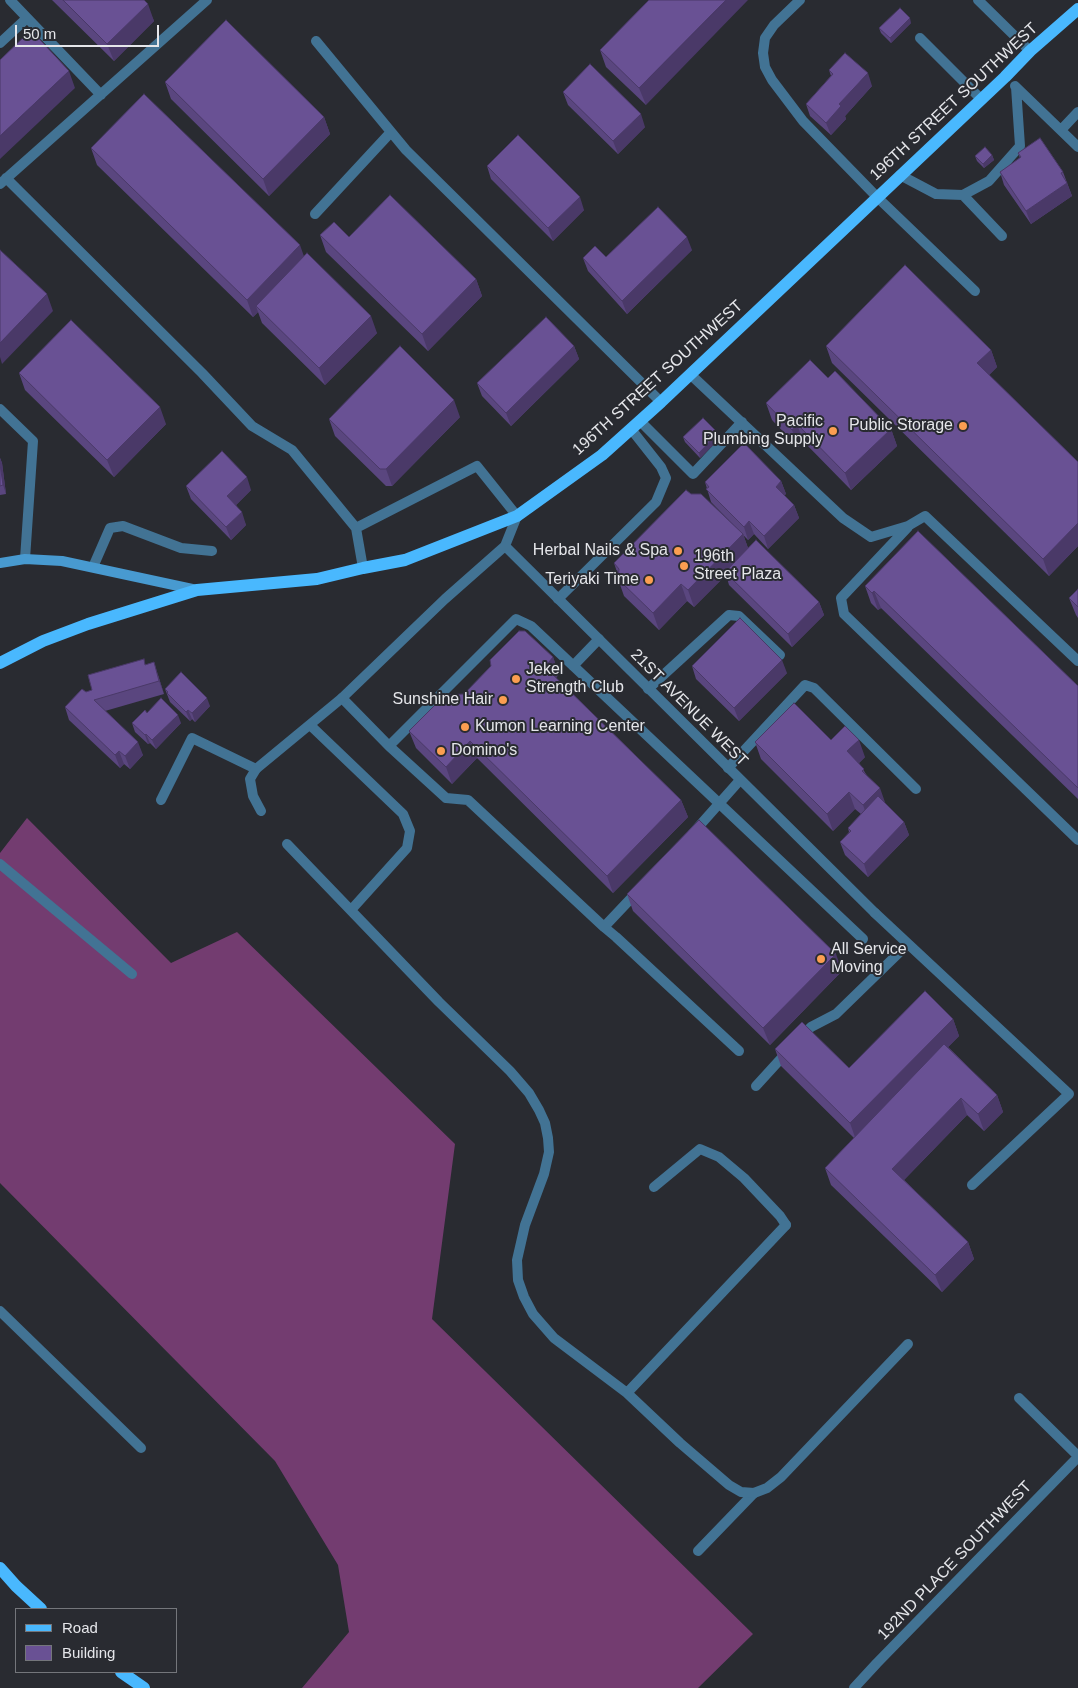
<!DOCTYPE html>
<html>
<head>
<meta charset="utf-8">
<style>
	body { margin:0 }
	#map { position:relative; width:1078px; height:1688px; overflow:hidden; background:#292b31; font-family:Helvetica,sans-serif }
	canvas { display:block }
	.legend { position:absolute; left:15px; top:1608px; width:162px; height:65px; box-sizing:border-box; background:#292b31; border:1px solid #74767b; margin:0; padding:6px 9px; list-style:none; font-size:15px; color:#e5e6ea }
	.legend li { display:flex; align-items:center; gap:10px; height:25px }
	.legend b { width:25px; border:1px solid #74767b }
	.scale { position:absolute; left:15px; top:25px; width:144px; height:22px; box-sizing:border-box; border:2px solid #e5e6ea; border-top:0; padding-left:6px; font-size:15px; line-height:18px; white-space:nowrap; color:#e5e6ea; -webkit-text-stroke:4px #292b31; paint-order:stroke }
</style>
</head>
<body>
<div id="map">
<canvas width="1078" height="1688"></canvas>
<ul class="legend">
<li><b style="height:6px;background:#49b8fe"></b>Road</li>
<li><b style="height:14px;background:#695194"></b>Building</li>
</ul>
<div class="scale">50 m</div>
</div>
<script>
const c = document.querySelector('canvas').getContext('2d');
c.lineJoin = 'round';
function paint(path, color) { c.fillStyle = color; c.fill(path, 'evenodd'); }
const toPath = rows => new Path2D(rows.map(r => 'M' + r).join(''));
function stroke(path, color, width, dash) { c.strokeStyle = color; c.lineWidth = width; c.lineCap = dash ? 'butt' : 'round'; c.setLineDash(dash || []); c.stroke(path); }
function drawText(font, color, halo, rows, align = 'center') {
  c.font = font + ' Helvetica,sans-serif'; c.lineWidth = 4; c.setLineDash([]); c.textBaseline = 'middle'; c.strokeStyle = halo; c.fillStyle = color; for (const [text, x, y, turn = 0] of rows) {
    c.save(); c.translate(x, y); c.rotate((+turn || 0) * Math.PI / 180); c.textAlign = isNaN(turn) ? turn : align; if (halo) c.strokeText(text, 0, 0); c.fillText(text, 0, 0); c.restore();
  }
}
paint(toPath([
	[27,818,171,963,237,932,455,1144,432,1319,753,1634,698,1688,302,1688,349,1632,338,1565,275,1461,0,1183,0,853]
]), '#733c70');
stroke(toPath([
	[10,0,101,95],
	[800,0,774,25,765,38,763,53,765,67,772,80,803,121,877,197,975,291],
	[978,0,1030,51],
	[920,38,981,99],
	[316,41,406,150,661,402],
	[0,43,27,18],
	[1015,86,1078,147],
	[1061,130,1078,112],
	[900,175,936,194,963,195,989,181,1020,146,1016,87],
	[6,178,202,373,252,426,292,450,356,528,363,568],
	[0,184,207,0],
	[963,195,1002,236],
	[315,214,391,132],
	[690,374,843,518,871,537,908,526,925,516,1078,661],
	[640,421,693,474,742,422],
	[908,527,841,598,844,614,1078,840],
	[356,528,477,466,517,516],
	[93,567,110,528,123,526,181,548,212,551],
	[558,599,656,502,666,478,661,467,631,429],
	[573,666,599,639],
	[648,689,729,615,739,616,780,655],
	[342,698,389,746,446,798,468,800,604,927,616,937,739,1051],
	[389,746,516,619,531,626,863,939],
	[728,768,805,685,814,688,916,789],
	[161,800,192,738,256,769],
	[693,833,740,780],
	[875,913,1069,1094,972,1185],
	[604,927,638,891],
	[800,1038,811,1027,836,1014,908,944],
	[756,1086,787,1052],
	[654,1187,700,1149,719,1157,744,1178,780,1216,786,1225],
	[698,1551,754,1493]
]), '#427394', 10);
stroke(toPath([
	[0,409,33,441,25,559],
	[505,546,875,913],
	[310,725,403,814,410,831,407,848,351,910],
	[261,811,253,796,250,779,256,769,342,698,445,599,505,546,517,516],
	[287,844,439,1002,510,1071,529,1093,539,1110,545,1123,548,1138,549,1152,544,1174,525,1225,517,1260,518,1280,524,1297,533,1314,554,1338,627,1393,680,1443,729,1485,741,1492,754,1493,767,1488,781,1477,908,1344],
	[0,864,132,974],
	[0,1311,141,1448],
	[627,1393,786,1225],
	[1019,1398,1078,1456],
	[854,1688,877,1663,1078,1457]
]), '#427394', 10);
stroke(toPath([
	[0,563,25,559,62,561,197,590]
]), '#489ad0', 10);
stroke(toPath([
	[0,663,43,641,88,624,197,590,317,579,363,568,405,560,517,516,602,455,661,402,1005,77,1030,51,1078,9],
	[0,1568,16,1586,41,1609],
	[121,1672,144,1688]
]), '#49b8fe', 12);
paint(toPath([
	[52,0,144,0,154,21,114,61],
	[649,0,646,105,606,67,600,50],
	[911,23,891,43,881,33,879,28],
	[829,70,872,86,845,116,846,119,831,135,810,116,806,104,831,76],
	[165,82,324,117,330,134,269,196,171,99],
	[563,92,645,127,618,154,568,105],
	[91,148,304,257,377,333,325,385,262,323,258,312,253,317,97,165],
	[1018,153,1063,172,1072,196,1031,224,1004,185,1000,172,1020,158],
	[992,155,994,160,984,168,977,161,975,156],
	[487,166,584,210,553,241,491,179],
	[320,235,349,237,476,279,482,296,428,351,326,252],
	[692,250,627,314,588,271,583,258],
	[574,346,579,359,511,426,482,396,477,383],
	[826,346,991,350,997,367,989,375,1078,462,1078,546,1049,576,832,363],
	[19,373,166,424,114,477,25,390],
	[828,378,891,429,897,446,851,490,803,441,798,447,772,420,766,403],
	[460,417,392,486,386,486,335,436,329,419],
	[718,433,720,438,700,458,685,442,683,437],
	[0,458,2,463,6,494,0,495],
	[781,481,786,494,784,495,794,505,799,518,768,549,754,534,748,540,711,502,705,482],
	[186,486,251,490,236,505,246,525,231,540,191,499],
	[691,494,743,534,748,548,819,602,824,615,792,647,729,585,726,575,694,607,687,601,659,630,624,596,618,579,618,575,614,563],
	[865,586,1078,686,1078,799,881,608,878,610,871,603],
	[1078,589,1078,618,1076,615,1069,598],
	[553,657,559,674,556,678,681,800,688,817,613,893,477,758,452,784,416,748,409,731,464,694],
	[145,664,158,675,164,694,105,711,143,755,130,769,124,764,120,768,69,720,65,707,86,692,92,690],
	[692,666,787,673,739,721,696,679],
	[165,689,210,706,195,722,192,719,190,721,170,702],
	[147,713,181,723,156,749,150,743,148,744,135,732,132,723],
	[831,740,865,757,859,763,885,804,904,822,909,835,868,877,845,855,840,842,849,832,848,828,861,814,855,809,833,831,761,759,755,742],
	[627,894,842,971,770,1045,633,911],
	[953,1019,959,1036,948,1047,997,1095,1003,1112,984,1131,967,1115,904,1180,968,1242,974,1259,942,1292,831,1185,825,1168,854,1138,781,1066,775,1049,849,1068]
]), '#5a467f');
paint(toPath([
	[726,0,748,0,646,105,639,88],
	[148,4,154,21,114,61,107,44],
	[910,18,911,23,891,43,890,38],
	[69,71,75,88,0,159,0,136],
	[868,73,872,86,845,116,846,119,831,135,826,123,839,104],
	[641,114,645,127,618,154,613,141],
	[324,117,330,134,269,196,263,179],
	[992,155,994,160,984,168,983,164],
	[1067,183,1072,196,1031,224,1026,211],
	[580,197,584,210,553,241,548,228],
	[687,237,692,250,627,314,622,301],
	[300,245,306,262,256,306,258,312,253,317,247,300],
	[476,279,482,296,428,351,422,334],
	[47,294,53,311,2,364,0,357,0,343],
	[371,316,377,333,325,385,319,368],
	[574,346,579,359,511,426,506,413],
	[991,350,997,367,984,380,977,363],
	[454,400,460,417,392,486,386,469],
	[160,407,166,424,114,477,107,460],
	[797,424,803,441,798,447,792,430],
	[891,429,897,446,851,490,845,473],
	[718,433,720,438,700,458,699,453],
	[0,458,2,463,6,494,3,485,0,464],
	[247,477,251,490,232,509,227,496],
	[781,481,786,494,780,500,776,487],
	[794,505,799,518,768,549,764,536],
	[242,512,246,525,231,540,226,527],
	[749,521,754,534,748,540,744,527],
	[1078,523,1078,546,1049,576,1043,559],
	[743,534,749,551,725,572,726,575,694,607,688,590],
	[681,584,687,601,659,630,653,613],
	[874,591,881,608,878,610,872,593],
	[819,602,824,615,792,647,788,634],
	[553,657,559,674,551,684,545,667],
	[782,660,787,673,739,721,734,708],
	[154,662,158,675,164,694,159,681],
	[207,698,210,706,195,722,192,713],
	[188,710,192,719,190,721,186,712],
	[178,715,181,723,156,749,152,740],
	[146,734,150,743,148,744,145,735],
	[859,740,865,757,853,768,847,751],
	[470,741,477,758,452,784,446,767],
	[138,742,143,755,130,769,125,756],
	[119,751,124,764,120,768,115,755],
	[880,788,886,805,869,822,863,805],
	[849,792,855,809,833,831,827,814],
	[681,800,688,817,613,893,607,876],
	[904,822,909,835,868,877,864,864],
	[836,954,842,971,770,1045,763,1028],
	[953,1019,959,1036,856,1140,850,1123],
	[997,1095,1003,1112,984,1131,978,1114],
	[961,1098,967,1115,898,1186,892,1169],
	[968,1242,974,1259,942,1292,935,1275]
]), '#4a3968');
const building = toPath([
	[63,0,144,0,148,4,107,44,63,0],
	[649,0,726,0,639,88,600,50,649,0],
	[900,8,910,18,890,38,879,28,900,8],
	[226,20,324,117,263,179,165,82,226,20],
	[31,30,69,71,0,136,0,60,31,30],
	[845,53,868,73,839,104,841,106,826,123,806,104,833,74,829,70,845,53],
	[590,64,641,114,613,141,563,92,590,64],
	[144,94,300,245,247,300,91,148,144,94],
	[518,135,580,197,548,228,487,166,518,135],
	[1040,138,1063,172,1061,173,1067,183,1026,211,1000,172,1021,157,1018,153,1040,138],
	[985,147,992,155,983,164,975,156,985,147],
	[390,195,476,279,422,334,320,235,334,222,349,237,390,195],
	[658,207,687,237,622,301,583,258,595,246,606,257,658,207],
	[0,250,47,294,0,343,0,250],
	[307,253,371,316,319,368,256,306,307,253],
	[905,265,991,350,977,363,1078,462,1078,523,1043,559,826,346,905,265],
	[546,317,574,346,506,413,477,383,546,317],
	[71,320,160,407,107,460,19,373,71,320],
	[400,346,454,400,386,469,380,469,329,419,400,346],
	[810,360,828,378,835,371,891,429,845,473,797,424,792,430,766,403,810,360],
	[703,418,718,433,699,453,683,437,703,418],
	[744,443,781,481,776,487,794,505,764,536,749,521,744,527,706,489,709,487,705,482,744,443],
	[222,451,247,477,227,496,242,512,226,527,186,486,222,451],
	[0,464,3,485,0,486,0,464],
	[686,490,691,494,701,494,743,534,688,590,681,584,653,613,618,579,619,569,614,563,686,490],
	[918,531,1078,686,1078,788,874,591,872,593,865,586,918,531],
	[756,540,819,602,788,634,725,572,756,540],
	[1078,589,1078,607,1069,598,1078,589],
	[740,618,782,660,734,708,692,666,740,618],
	[519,631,525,631,553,657,545,667,681,800,607,876,470,741,446,767,409,731,445,695,464,694,491,666,490,660,519,631],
	[144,659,145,665,154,662,159,681,94,700,138,742,125,756,119,751,115,755,65,707,82,689,86,692,92,690,88,675,144,659],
	[181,672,207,698,192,713,188,710,186,712,167,693,168,692,165,689,181,672],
	[161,698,178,715,152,740,146,734,145,735,132,723,145,710,147,713,161,698],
	[794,703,831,740,845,726,859,740,847,751,864,769,862,771,880,788,863,805,849,792,827,814,755,742,794,703],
	[878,796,904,822,864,864,840,842,851,831,848,828,878,796],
	[699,820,836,954,763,1028,627,894,699,820],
	[925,991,953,1019,850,1123,775,1049,802,1022,849,1068,925,991],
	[944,1044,997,1095,978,1114,961,1098,892,1169,968,1242,935,1275,825,1168,944,1044]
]);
paint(building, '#695194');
stroke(building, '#4a3968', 1);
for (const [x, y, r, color] of [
	[963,426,5,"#fb9e51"],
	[833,431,5,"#fb9e51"],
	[678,551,5,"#fb9e51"],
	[684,566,5,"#fb9e51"],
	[649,580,5,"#fb9e51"],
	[516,679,5,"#fb9e51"],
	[503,700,5,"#fb9e51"],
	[465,727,5,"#fb9e51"],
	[441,751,5,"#fb9e51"],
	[821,959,5,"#fb9e51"]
]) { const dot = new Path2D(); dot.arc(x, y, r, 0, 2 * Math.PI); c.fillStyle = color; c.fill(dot); stroke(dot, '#292b31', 2); }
drawText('16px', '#e5e6ea', '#292b31', [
	["196TH STREET SOUTHWEST",954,102,-43],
	["196TH STREET SOUTHWEST",658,378,-42],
	["21ST AVENUE WEST",689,708,45],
	["192ND PLACE SOUTHWEST",955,1561,-46]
]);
drawText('16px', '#e5e6ea', '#292b31', [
	["Pacific",823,422],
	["Plumbing Supply",823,440],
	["Public Storage",953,426],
	["Herbal Nails & Spa",668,551],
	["196th",694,557,"left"],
	["Street Plaza",694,575,"left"],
	["Teriyaki Time",639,580],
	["Jekel",526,670,"left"],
	["Strength Club",526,688,"left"],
	["Sunshine Hair",493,700],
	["Kumon Learning Center",475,727,"left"],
	["Domino's",451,751,"left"],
	["All Service",831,950,"left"],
	["Moving",831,968,"left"]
], 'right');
</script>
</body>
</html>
